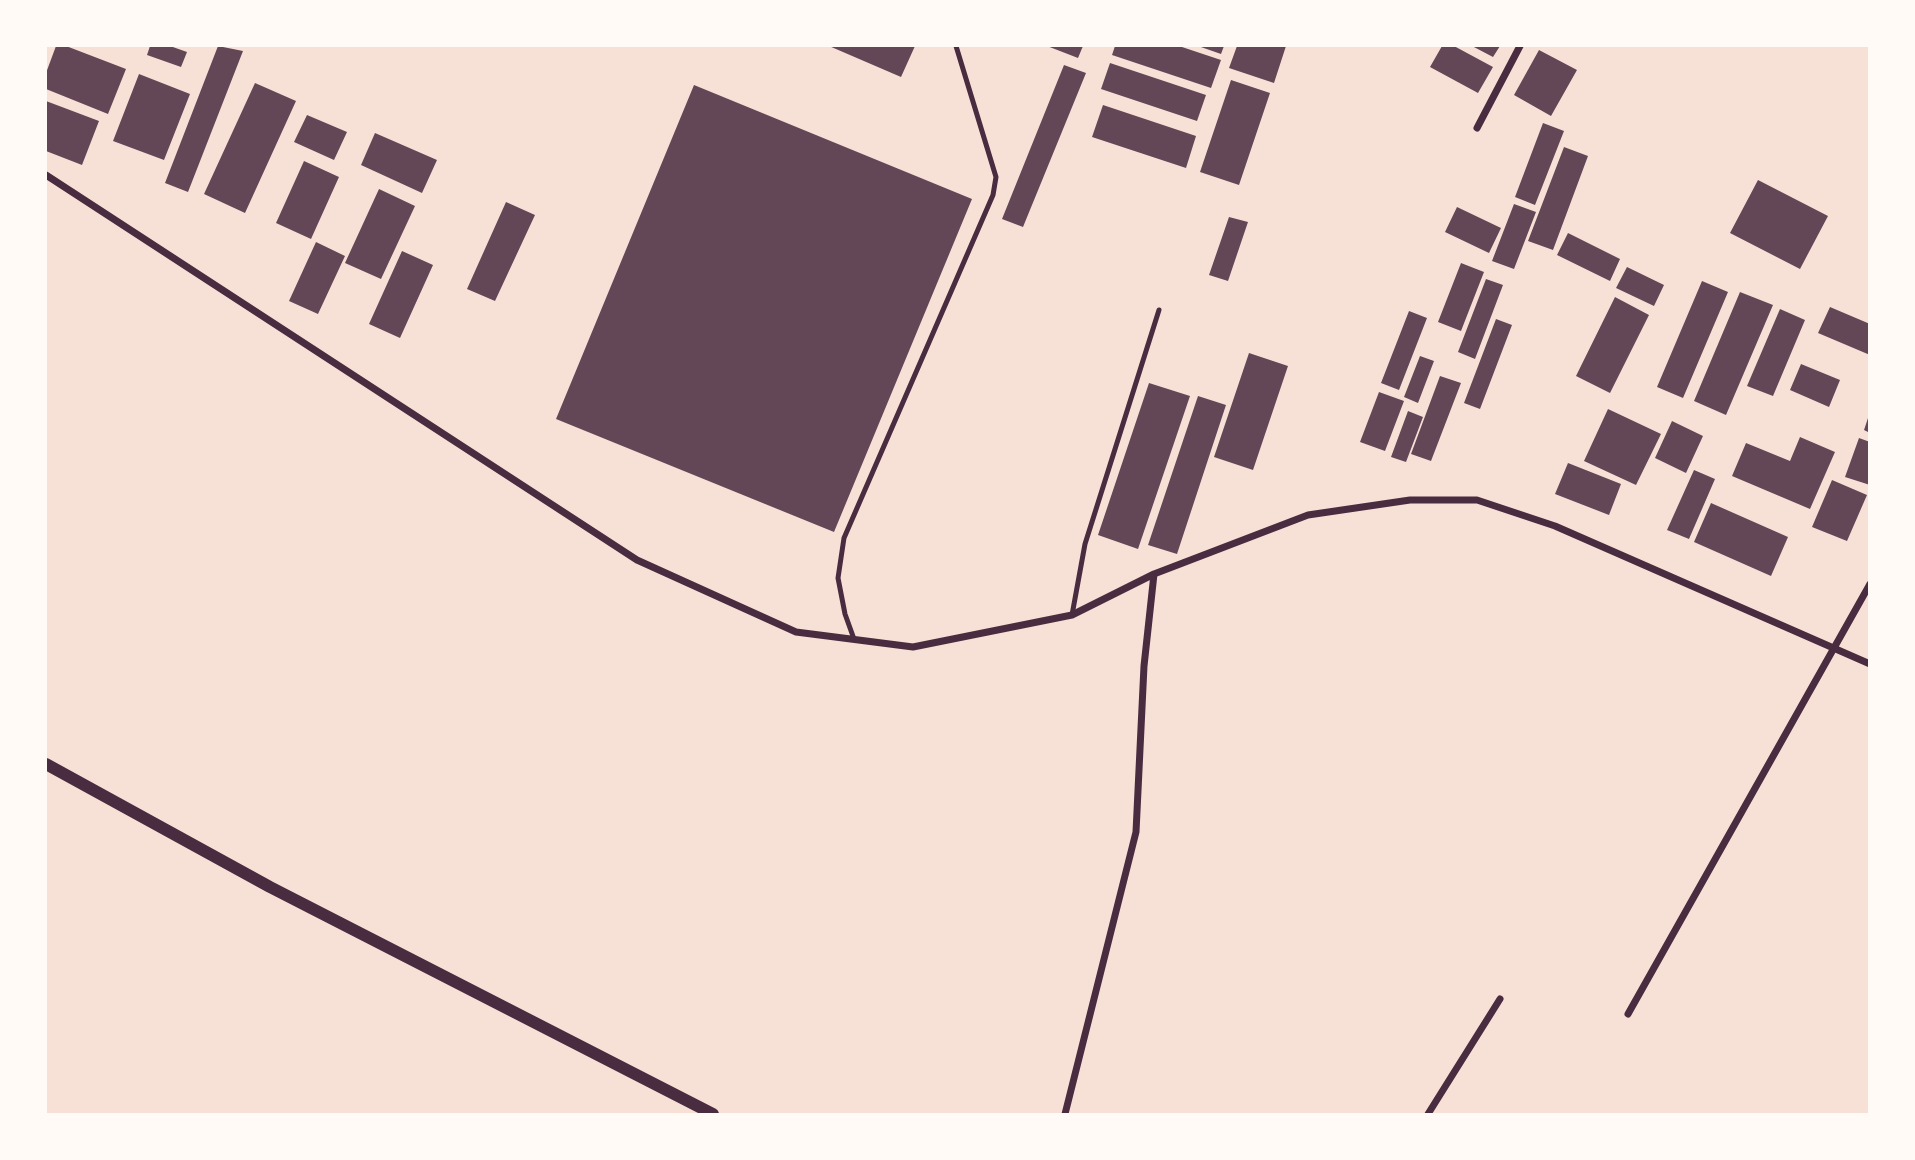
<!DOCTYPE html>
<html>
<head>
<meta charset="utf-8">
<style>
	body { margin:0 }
	#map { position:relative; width:1915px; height:1160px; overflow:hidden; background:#f7e1d7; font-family:"Sofia Sans Condensed",sans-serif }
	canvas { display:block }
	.frame { position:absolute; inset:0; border:47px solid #fffaf5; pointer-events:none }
</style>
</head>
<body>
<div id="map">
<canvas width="1915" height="1160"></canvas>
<div class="frame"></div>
</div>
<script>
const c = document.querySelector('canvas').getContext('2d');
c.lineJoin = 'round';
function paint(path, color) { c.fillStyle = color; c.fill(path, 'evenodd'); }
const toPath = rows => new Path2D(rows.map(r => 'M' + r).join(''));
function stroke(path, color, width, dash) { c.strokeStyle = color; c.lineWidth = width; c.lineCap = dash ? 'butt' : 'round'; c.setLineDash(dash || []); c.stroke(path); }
paint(toPath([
	[56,46,66,46,126,69,108,114,46,89,46,73],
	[150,46,170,46,187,52,181,67,147,55],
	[218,46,243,51,188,192,165,183],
	[829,46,915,46,901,77],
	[1047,46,1083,46,1078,58],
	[1115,46,1179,46,1221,60,1211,88,1112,55],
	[1198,46,1224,46,1221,54],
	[1237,46,1286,46,1274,83,1229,68],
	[1442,46,1454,46,1493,67,1478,93,1430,67],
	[1472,46,1500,46,1493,57],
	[1539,50,1577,70,1551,116,1514,95],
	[1110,63,1206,95,1197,121,1101,89],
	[1064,65,1086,73,1023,227,1002,219],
	[139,74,190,94,164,160,113,141],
	[1231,80,1270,93,1239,185,1200,172],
	[255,83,296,101,245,213,204,194],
	[694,85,972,199,834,532,556,419],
	[46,101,99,121,82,165,46,151],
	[1103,105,1196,136,1186,168,1092,137],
	[307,115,347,132,334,160,294,142],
	[1543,123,1564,131,1535,205,1515,197],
	[375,133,437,160,422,193,361,165],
	[1564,147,1588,156,1553,250,1528,241],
	[304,161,339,177,311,239,276,223],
	[1758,180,1828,216,1800,269,1730,233],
	[379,189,415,206,381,279,345,263],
	[506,202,535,215,495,301,467,289],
	[1514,204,1536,212,1514,269,1492,261],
	[1457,207,1501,228,1489,253,1445,232],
	[1229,217,1248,222,1228,281,1209,275],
	[1568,233,1620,259,1610,281,1557,255],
	[316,242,345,256,318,314,289,301],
	[402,251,433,265,400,338,369,324],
	[1461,263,1484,272,1461,331,1438,322],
	[1627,267,1664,285,1654,306,1616,288],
	[1486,279,1503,285,1475,359,1458,352],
	[1702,281,1728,292,1683,398,1657,387],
	[1740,292,1773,305,1726,415,1694,401],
	[1615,297,1649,315,1610,393,1576,376],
	[1830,307,1870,324,1870,355,1818,333],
	[1780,309,1805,320,1773,396,1747,386],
	[1409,311,1427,318,1399,390,1381,383],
	[1496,319,1512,325,1480,409,1464,403],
	[1249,353,1288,366,1253,470,1214,457],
	[1420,356,1434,361,1418,403,1404,397],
	[1801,364,1840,380,1829,407,1790,390],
	[1440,376,1461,383,1431,461,1411,454],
	[1149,383,1190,396,1138,549,1098,535],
	[1379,392,1404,401,1385,451,1360,442],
	[1198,396,1226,405,1177,554,1148,545],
	[1608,409,1661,434,1636,485,1584,461],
	[1408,411,1423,417,1406,462,1391,457],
	[1869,415,1870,415,1870,433,1864,430],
	[1672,421,1703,436,1686,473,1655,458],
	[1800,437,1835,452,1810,509,1732,476,1746,443,1790,461],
	[1859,438,1870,442,1870,485,1845,477],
	[1568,463,1621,484,1609,515,1555,494],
	[1694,470,1715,479,1689,539,1667,530],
	[1832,480,1867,495,1847,541,1812,527],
	[1711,503,1788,537,1771,576,1694,542]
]), '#644757');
stroke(toPath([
	[1072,615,1085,544,1159,310],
	[854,639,845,614,838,578,844,538,993,195,996,177,956,46]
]), '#4a2c40', 5);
stroke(toPath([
	[1477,128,1520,46],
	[46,175,637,560,796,632,913,647,1072,615,1154,574,1308,515,1410,500,1477,500,1555,526,1870,664],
	[1628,1014,1870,584],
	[1065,1114,1136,832,1144,666,1154,574],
	[1428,1114,1500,999]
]), '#4a2c40', 7);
stroke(toPath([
	[46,764,270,887,713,1114]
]), '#4a2c40', 12);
</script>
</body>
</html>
